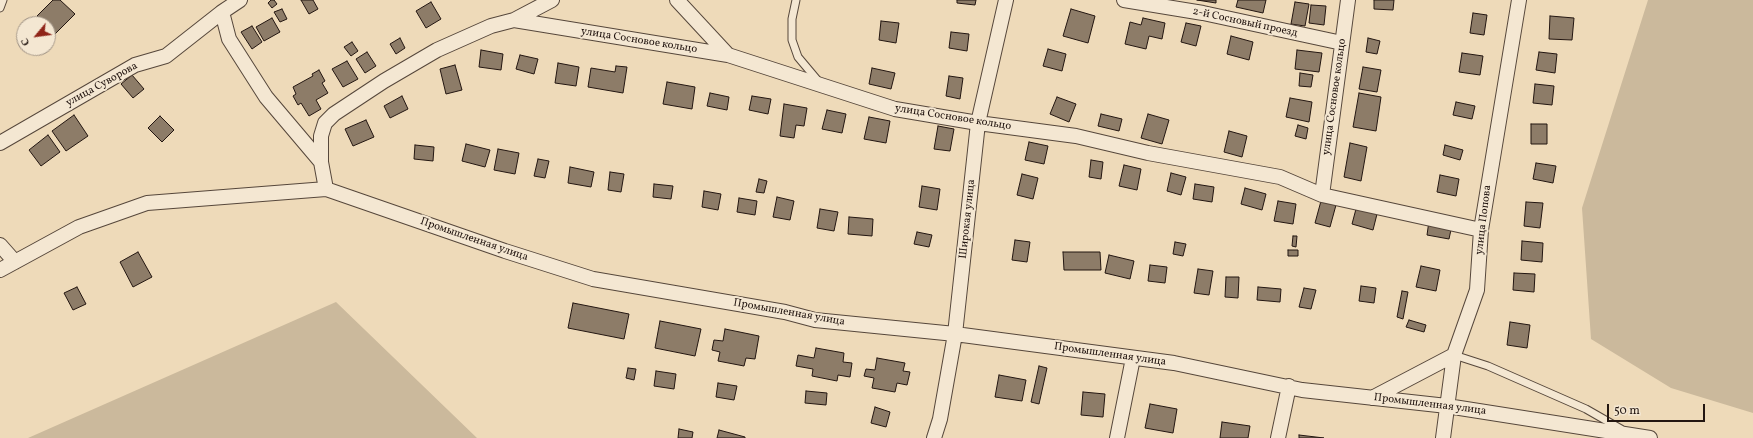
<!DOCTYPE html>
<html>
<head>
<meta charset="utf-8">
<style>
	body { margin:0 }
	#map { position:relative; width:1753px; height:438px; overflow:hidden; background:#eedab9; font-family:Vollkorn,serif }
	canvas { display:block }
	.north { position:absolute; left:16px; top:16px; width:40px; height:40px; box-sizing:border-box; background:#f4e7d2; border:1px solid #a09385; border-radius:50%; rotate:241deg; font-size:11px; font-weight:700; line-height:16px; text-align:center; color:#231611 }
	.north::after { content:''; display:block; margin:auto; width:14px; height:18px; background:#8f2418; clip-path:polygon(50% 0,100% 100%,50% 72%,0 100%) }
	.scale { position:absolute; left:1607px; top:404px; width:98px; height:18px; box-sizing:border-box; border:2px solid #231611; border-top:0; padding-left:5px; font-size:12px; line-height:14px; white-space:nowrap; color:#231611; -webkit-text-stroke:3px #f4e7d2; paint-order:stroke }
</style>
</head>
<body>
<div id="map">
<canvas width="1753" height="438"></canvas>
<div class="north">С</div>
<div class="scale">50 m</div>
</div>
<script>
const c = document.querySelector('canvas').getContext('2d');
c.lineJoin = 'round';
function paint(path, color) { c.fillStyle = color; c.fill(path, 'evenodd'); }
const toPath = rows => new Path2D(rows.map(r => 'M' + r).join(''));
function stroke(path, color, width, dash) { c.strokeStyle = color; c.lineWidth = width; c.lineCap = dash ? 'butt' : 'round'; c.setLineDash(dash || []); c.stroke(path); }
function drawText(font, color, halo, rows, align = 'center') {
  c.font = font + ' Vollkorn,serif'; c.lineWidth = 4; c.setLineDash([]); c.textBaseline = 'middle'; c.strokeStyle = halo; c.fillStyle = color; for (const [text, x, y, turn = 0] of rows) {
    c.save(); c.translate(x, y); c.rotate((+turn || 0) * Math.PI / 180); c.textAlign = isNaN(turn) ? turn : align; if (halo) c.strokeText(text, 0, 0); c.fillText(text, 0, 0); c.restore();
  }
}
paint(toPath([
	[1648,0,1753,0,1753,413,1671,388,1591,339,1582,208],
	[336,302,477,438,28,438]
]), '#cbb99c');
const building = toPath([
	[53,0,60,0,75,14,55,34,48,27,48,24,45,24,37,16,53,0],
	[271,0,274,0,277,4,272,8,268,3,271,0],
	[301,0,313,0,318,9,309,14,301,0],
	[957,0,976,0,975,5,957,3,957,0],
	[1197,0,1216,0,1216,3,1197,0],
	[1238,0,1266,0,1263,13,1236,7,1238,0],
	[1374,0,1394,0,1393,10,1374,9,1374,0],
	[431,2,441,19,426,28,416,11,431,2],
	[1295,2,1309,4,1305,26,1291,24,1295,2],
	[1311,5,1326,6,1324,25,1309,23,1311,5],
	[282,9,287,19,280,22,274,12,282,9],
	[1071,9,1095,16,1088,43,1063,36,1071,9],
	[1473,13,1487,15,1484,35,1470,33,1473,13],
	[1550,16,1574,18,1572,40,1549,39,1550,16],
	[272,18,280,32,264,41,256,27,272,18],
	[1143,18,1165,23,1162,39,1149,36,1146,49,1125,44,1130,22,1141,25,1143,18],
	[881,21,899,23,896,43,879,40,881,21],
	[1186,23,1201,26,1196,46,1181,42,1186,23],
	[252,26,262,42,252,49,241,32,252,26],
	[951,32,969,34,967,51,949,48,951,32],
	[1231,36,1253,42,1249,60,1227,54,1231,36],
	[400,38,405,48,396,54,390,44,400,38],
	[1368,38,1380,41,1377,54,1366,52,1368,38],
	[352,42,358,51,351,56,344,47,352,42],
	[1048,49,1066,54,1062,71,1043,66,1048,49],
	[481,50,503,54,501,70,479,67,481,50],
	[1297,50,1322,53,1319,72,1295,69,1297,50],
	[367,52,376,66,365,73,356,59,367,52],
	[1539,52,1557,54,1555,73,1536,70,1539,52],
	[1462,53,1483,56,1480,75,1459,72,1462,53],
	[520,55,538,59,534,74,516,69,520,55],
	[347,61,358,79,343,87,332,69,347,61],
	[558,63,579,67,576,86,555,83,558,63],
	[455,65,462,90,446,94,440,69,455,65],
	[616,66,627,67,623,93,588,87,591,68,615,72,616,66],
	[1363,67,1381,70,1377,92,1359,89,1363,67],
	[872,68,895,73,891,89,869,84,872,68],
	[319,70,325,81,322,83,328,93,316,100,321,109,309,116,301,103,298,105,293,96,296,94,293,87,313,76,312,74,319,70],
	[1300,73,1313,75,1311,87,1299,86,1300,73],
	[132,75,144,89,133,98,121,84,132,75],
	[949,76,963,78,960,99,946,96,949,76],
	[667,82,695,87,692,109,663,104,667,82],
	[1535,84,1554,86,1552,105,1533,103,1535,84],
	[710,93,729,97,727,110,707,106,710,93],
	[1359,93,1381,97,1376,131,1353,127,1359,93],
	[402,96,408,109,390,118,384,106,402,96],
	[752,96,771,99,768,114,749,110,752,96],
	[1057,97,1076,104,1069,122,1050,114,1057,97],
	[1290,98,1312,102,1309,122,1286,117,1290,98],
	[1456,102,1475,106,1472,119,1453,115,1456,102],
	[784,104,807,108,804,126,796,125,794,138,780,136,784,104],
	[827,110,846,114,842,133,822,129,827,110],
	[1101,114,1122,119,1119,131,1098,126,1101,114],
	[1148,114,1169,120,1162,144,1141,138,1148,114],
	[74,115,88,136,66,151,52,131,74,115],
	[160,116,174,130,162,142,148,128,160,116],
	[869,117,890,121,886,143,864,139,869,117],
	[366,120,374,137,353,146,345,129,366,120],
	[1531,124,1547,124,1547,144,1531,144,1531,124],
	[1298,125,1308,128,1306,139,1295,136,1298,125],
	[938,126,954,129,950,151,934,149,938,126],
	[1229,131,1247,136,1242,157,1224,152,1229,131],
	[48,135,60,152,41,166,29,150,48,135],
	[1029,142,1048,146,1044,164,1025,160,1029,142],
	[1350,143,1367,147,1361,181,1344,177,1350,143],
	[466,144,490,150,485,167,462,161,466,144],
	[415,145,434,147,433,161,414,159,415,145],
	[1445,145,1463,150,1460,160,1443,155,1445,145],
	[498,149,519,153,515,174,494,170,498,149],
	[538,159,549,161,545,178,534,176,538,159],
	[1091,160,1103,162,1101,179,1089,177,1091,160],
	[1536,163,1556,166,1553,183,1533,179,1536,163],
	[1124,165,1141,169,1137,190,1119,186,1124,165],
	[570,167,594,172,591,187,568,183,570,167],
	[610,172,624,174,621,192,608,190,610,172],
	[1171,173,1186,177,1181,195,1167,191,1171,173],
	[1022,174,1038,178,1033,199,1017,195,1022,174],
	[1440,175,1459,179,1456,196,1437,192,1440,175],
	[759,179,767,181,764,193,756,192,759,179],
	[654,184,673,186,671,199,653,197,654,184],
	[1195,184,1214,187,1212,202,1193,199,1195,184],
	[922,186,940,189,937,210,919,207,922,186],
	[1245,188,1266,194,1262,210,1241,204,1245,188],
	[704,191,721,194,718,210,702,207,704,191],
	[777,197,794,201,790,220,773,217,777,197],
	[739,198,757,201,755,215,737,212,739,198],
	[1278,201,1296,204,1293,224,1274,221,1278,201],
	[1321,201,1336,205,1330,227,1315,223,1321,201],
	[1526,202,1543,203,1540,228,1524,226,1526,202],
	[820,209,838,212,834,231,817,228,820,209],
	[1356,209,1377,214,1373,230,1352,224,1356,209],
	[849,217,873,219,872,236,848,234,849,217],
	[1429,221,1452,225,1449,239,1427,235,1429,221],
	[917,232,932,235,929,247,914,244,917,232],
	[1293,236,1297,236,1296,247,1292,246,1293,236],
	[1015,240,1030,242,1027,262,1012,260,1015,240],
	[1522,241,1543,243,1542,262,1521,260,1522,241],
	[1175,242,1186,244,1183,256,1173,254,1175,242],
	[1288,250,1298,250,1298,256,1288,256,1288,250],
	[138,252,152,277,133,287,120,262,138,252],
	[1063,252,1100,252,1101,270,1064,270,1063,252],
	[1109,255,1134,261,1130,279,1105,273,1109,255],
	[1150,265,1167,267,1165,283,1148,281,1150,265],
	[1421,266,1440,270,1436,291,1416,287,1421,266],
	[1198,269,1213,271,1209,295,1194,293,1198,269],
	[1514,273,1535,274,1534,292,1513,290,1514,273],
	[1226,277,1239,277,1238,298,1225,297,1226,277],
	[1361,286,1376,288,1374,303,1359,301,1361,286],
	[77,287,86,304,73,310,64,293,77,287],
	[1258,287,1281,289,1280,302,1257,300,1258,287],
	[1304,288,1316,290,1311,309,1299,307,1304,288],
	[1402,291,1408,292,1403,319,1397,317,1402,291],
	[573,303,629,314,624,339,568,328,573,303],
	[1409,320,1426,325,1424,332,1406,327,1409,320],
	[660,321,701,329,695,356,655,348,660,321],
	[1510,322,1530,325,1527,348,1507,345,1510,322],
	[725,329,759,336,755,359,746,358,744,366,718,361,720,352,712,350,714,340,723,341,725,329],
	[816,348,844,353,843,362,852,363,850,377,838,375,837,381,812,376,813,369,796,366,798,355,814,358,816,348],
	[877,358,905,363,903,371,910,372,907,385,897,383,895,392,872,388,874,378,864,376,866,369,875,370,877,358],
	[1039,366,1047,368,1039,404,1031,402,1039,366],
	[628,368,636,369,634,380,626,378,628,368],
	[656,371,676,374,674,389,654,386,656,371],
	[999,375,1026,380,1022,401,995,397,999,375],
	[718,383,737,386,734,400,716,397,718,383],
	[806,391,827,393,826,405,805,403,806,391],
	[1083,392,1105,394,1103,417,1081,415,1083,392],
	[1150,404,1177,409,1173,433,1145,428,1150,404],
	[875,407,890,412,886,427,871,423,875,407],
	[1222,422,1250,426,1248,438,1220,438,1222,422],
	[679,429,693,432,692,438,678,438,679,429],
	[719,430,745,437,745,438,717,438,719,430],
	[1299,435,1324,438,1299,438,1299,435]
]);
paint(building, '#8d7c68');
stroke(building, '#231611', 1);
const service = toPath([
	[796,0,792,19,792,40,798,57,819,82],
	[0,8,3,0],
	[1454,355,1488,366,1586,409,1621,429]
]);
const minor = toPath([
	[240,0,222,12,229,39,266,97,321,162],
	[677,0,728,55],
	[1124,0,1203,13,1342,43],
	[514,20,552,0],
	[0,143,135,65,166,56,222,12],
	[326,189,321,162,321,136,325,123,334,114,384,81,437,50,491,26,514,20,728,55,895,109,978,123,1076,136,1148,153,1280,177,1322,195,1481,230],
	[1322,195,1348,0],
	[0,245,15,262],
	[0,270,79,227,147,203,326,189,505,251,593,279,785,312,815,320,955,334,1174,363,1302,390,1447,406,1650,438],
	[1372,398,1454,355],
	[934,438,940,419,955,334,978,123,1006,0],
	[1117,438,1133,358],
	[1278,438,1289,386],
	[1443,438,1454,355,1477,290,1481,230,1519,0]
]);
stroke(service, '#56473b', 9);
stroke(minor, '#56473b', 16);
stroke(service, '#f4e7d2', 7);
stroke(minor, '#f4e7d2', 14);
drawText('11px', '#231611', '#f4e7d2', [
	["2-й Сосновый проезд",1245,23,12],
	["улица Сосновое кольцо",639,41,9],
	["улица Суворова",102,85,-29],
	["улица Сосновое кольцо",1335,97,-82],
	["улица Сосновое кольцо",953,118,9],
	["Широкая улица",968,219,-84],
	["улица Попова",1484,220,-83],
	["Промышленная улица",474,240,19],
	["Промышленная улица",789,313,10],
	["Промышленная улица",1110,355,8],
	["Промышленная улица",1430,405,7]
]);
</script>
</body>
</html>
